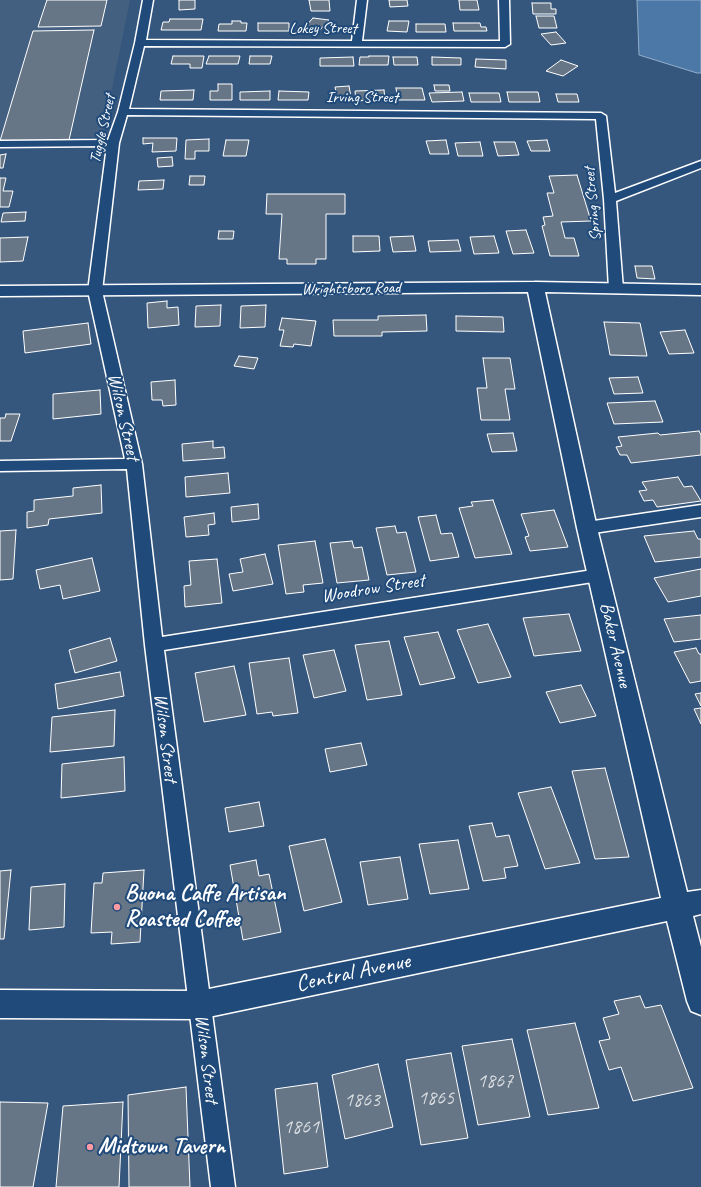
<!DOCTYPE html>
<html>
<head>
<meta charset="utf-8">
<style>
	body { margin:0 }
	canvas { display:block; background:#35577e }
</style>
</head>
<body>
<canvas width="701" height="1187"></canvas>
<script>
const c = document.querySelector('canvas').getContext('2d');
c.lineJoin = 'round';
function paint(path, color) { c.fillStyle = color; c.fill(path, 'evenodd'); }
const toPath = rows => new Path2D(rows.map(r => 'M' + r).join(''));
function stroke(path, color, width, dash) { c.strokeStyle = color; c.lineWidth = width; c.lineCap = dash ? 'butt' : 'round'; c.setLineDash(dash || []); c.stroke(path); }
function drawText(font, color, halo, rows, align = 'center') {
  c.font = font + ' Caveat,sans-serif'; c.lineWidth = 4; c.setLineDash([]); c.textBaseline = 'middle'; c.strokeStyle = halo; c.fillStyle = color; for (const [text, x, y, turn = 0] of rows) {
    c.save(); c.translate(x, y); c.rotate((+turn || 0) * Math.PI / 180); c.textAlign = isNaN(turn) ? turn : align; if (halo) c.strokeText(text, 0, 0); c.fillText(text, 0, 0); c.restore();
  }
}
paint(toPath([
	[0,0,130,0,102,137,0,138]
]), '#446080');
const water = toPath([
	[637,0,701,0,701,73,697,73,639,55,637,0]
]);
paint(water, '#4b78a6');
stroke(water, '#93aeca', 1);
const building = toPath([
	[47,0,107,0,101,26,38,27,47,0],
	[179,0,195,0,195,9,179,10,179,0],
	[309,0,329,0,330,11,311,11,309,0],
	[389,0,407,0,408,6,390,7,389,0],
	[459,0,477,0,479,10,460,10,459,0],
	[532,3,551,3,551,9,556,9,556,14,533,14,532,3],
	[536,16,554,16,557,28,539,28,536,16],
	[313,18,329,20,319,31,303,29,313,18],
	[170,19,203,19,201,30,161,30,163,22,169,22,170,19],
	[232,21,241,21,241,23,247,23,246,31,218,31,219,24,232,24,232,21],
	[389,21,409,21,407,32,387,31,389,21],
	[258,23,289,23,289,31,258,31,258,23],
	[453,23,480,23,481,27,486,27,487,31,454,31,453,23],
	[416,24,445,24,446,32,416,32,416,24],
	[94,30,69,140,0,141,33,31,94,30],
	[556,32,566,43,551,45,541,34,556,32],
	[173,56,204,56,202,68,190,68,190,64,171,64,173,56],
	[209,56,240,56,238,64,206,64,209,56],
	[250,56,272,56,270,64,249,64,250,56],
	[369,56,389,56,388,65,359,65,360,57,369,57,369,56],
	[353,57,354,66,320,66,320,58,353,57],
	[393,57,417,57,418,65,394,65,393,57],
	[432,57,461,58,461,65,432,65,432,57],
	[476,59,506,60,506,69,475,67,476,59],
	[561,60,578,66,563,76,546,71,561,60],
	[218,84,232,84,232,100,210,100,210,91,218,91,218,84],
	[434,85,449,85,450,91,435,91,434,85],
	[349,86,351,97,337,97,335,87,349,86],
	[396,88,422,88,425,100,398,100,396,88],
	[194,90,193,100,160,100,161,91,194,90],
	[384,90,385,99,356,101,355,91,384,90],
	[270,91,270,100,240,100,240,92,270,91],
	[279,91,309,92,308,100,278,100,279,91],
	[462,92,464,101,432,102,429,93,462,92],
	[507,92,538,92,540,102,509,102,507,92],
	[469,93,499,93,501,102,471,102,469,93],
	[556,94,577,94,579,102,558,102,556,94],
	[143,138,177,138,176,151,152,152,153,143,143,144,143,138],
	[209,139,209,151,195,151,195,159,185,159,186,140,209,139],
	[226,140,249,140,246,156,223,156,226,140],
	[446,140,449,154,430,154,426,141,446,140],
	[547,140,550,151,531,151,527,141,547,140],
	[480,142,483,156,458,156,455,143,480,142],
	[494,142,515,142,519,155,498,156,494,142],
	[6,154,3,168,0,168,0,155,6,154],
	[172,157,173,166,158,167,157,158,172,157],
	[577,175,591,221,561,222,565,238,574,238,579,256,550,256,542,226,545,225,543,217,553,216,547,193,554,193,549,176,577,175],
	[190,176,205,176,204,185,189,185,190,176],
	[0,178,6,178,3,191,13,191,9,207,0,207,0,178],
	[164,180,163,189,138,190,139,181,164,180],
	[267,194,345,194,345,214,326,214,326,259,316,259,316,264,287,264,287,259,279,259,282,214,266,214,267,194],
	[26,212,25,221,1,222,3,213,26,212],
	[526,230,534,253,513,254,506,231,526,230],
	[219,231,234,231,233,239,218,239,219,231],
	[353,236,379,236,380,251,353,252,353,236],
	[413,236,416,251,393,252,390,237,413,236],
	[494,236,499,253,474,254,470,237,494,236],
	[28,237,23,261,0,262,0,238,28,237],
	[458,240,461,251,430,252,428,241,458,240],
	[635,266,652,266,655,279,637,278,635,266],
	[167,301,167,308,178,307,179,325,148,328,147,303,167,301],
	[221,305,220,326,195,327,196,306,221,305],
	[266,305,265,327,240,328,241,306,266,305],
	[426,315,427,331,382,332,382,336,334,336,333,320,378,320,378,316,426,315],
	[456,316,503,317,504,332,456,331,456,316],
	[282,318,316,321,311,346,294,344,293,347,280,346,284,330,279,330,282,318],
	[604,322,640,323,647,356,610,355,604,322],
	[88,323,91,344,25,353,23,331,88,323],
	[685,330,694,353,669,354,660,332,685,330],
	[239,356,258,358,254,369,234,366,239,356],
	[483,358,510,358,515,389,505,389,510,420,481,420,477,388,487,388,483,358],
	[638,377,643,393,614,394,609,378,638,377],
	[175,380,176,405,163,406,162,400,152,400,151,382,175,380],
	[100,390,101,414,53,419,53,394,100,390],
	[655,401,663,422,614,424,607,403,655,401],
	[6,414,20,414,11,441,0,441,0,418,5,418,6,414],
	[699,431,701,435,701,455,631,463,627,455,620,455,616,447,622,446,618,437,658,433,660,435,699,431],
	[513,433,517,451,492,452,487,434,513,433],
	[213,441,213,448,224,447,225,458,183,461,182,444,213,441],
	[228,473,230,493,186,497,185,477,228,473],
	[678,477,684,487,692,486,701,501,657,507,653,500,644,501,639,491,647,490,642,482,678,477],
	[101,485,102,513,49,519,48,525,27,528,27,512,34,511,34,500,73,496,73,488,101,485],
	[493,500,512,554,475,558,459,508,473,506,471,502,493,500],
	[258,504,259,519,232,522,231,507,258,504],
	[554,510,568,547,530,551,525,537,529,536,521,514,554,510],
	[214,513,215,524,208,525,209,535,186,537,184,517,214,513],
	[436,515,441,534,452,533,459,557,430,561,418,517,436,515],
	[395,526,397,533,406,532,416,572,387,575,376,528,395,526],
	[16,530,13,579,0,580,0,531,16,530],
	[694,531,698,539,701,539,701,557,655,562,644,536,694,531],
	[315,541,323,583,303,585,304,592,286,594,278,545,315,541],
	[352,541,354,548,362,547,369,580,337,583,330,543,352,541],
	[265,554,273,584,233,591,229,574,243,572,240,559,265,554],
	[92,558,100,591,63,599,60,585,40,589,36,570,92,558],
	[217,559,222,603,185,607,184,586,191,585,189,561,217,559],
	[701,569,701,596,668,602,654,578,701,569],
	[569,614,581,651,534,656,523,618,569,614],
	[701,615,701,639,674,642,664,619,701,615],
	[488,624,511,677,478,683,457,630,488,624],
	[438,632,455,678,420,685,404,637,438,632],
	[110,638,117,661,75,673,69,650,110,638],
	[389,641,402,695,367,700,355,645,389,641],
	[696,648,699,654,701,654,701,681,690,683,674,652,696,648],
	[334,650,346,691,314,698,303,655,334,650],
	[289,658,298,713,273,716,272,712,257,714,249,663,289,658],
	[234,666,246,715,204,722,195,673,234,666],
	[120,672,124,696,58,709,55,684,120,672],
	[581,685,596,716,560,723,546,692,581,685],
	[701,693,701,706,695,694,701,693],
	[701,708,701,724,694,709,701,708],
	[115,710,114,746,50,752,52,717,115,710],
	[361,743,367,765,330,772,325,749,361,743],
	[124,757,125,791,61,798,62,764,124,757],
	[605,768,629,857,595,859,572,771,605,768],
	[551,787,580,863,545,869,518,793,551,787],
	[259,802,264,826,229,832,225,808,259,802],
	[492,823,496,837,509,835,518,866,504,868,506,878,483,881,469,826,492,823],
	[325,839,342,902,304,911,289,846,325,839],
	[458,840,469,889,430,894,419,844,458,840],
	[400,857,408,899,368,905,360,862,400,857],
	[256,860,259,876,269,874,281,932,243,940,230,865,256,860],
	[11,870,4,939,0,939,0,871,11,870],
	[144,870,140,942,111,944,112,932,91,933,94,883,102,883,103,873,144,870],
	[65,884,64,927,29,930,31,887,65,884],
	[640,996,645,1008,661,1005,693,1088,633,1101,621,1067,609,1070,599,1041,610,1039,603,1018,619,1014,614,1001,640,996],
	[575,1023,599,1108,548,1115,527,1030,575,1023],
	[512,1039,530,1117,478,1125,462,1046,512,1039],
	[451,1053,468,1138,421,1145,406,1060,451,1053],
	[378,1064,393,1127,345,1139,332,1075,378,1064],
	[317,1083,328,1167,284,1174,275,1089,317,1083],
	[186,1087,190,1187,129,1187,128,1095,186,1087],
	[0,1102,48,1103,33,1187,0,1187,0,1102],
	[123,1102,119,1187,56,1187,63,1106,123,1102]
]);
paint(building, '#677686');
stroke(building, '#fff', 1);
const street = toPath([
	[143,0,153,0,146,40,352,41,357,0,367,0,362,41,500,41,499,0,509,0,510,44,505,47,144,46,129,109,601,113,606,116,615,193,701,161,701,168,616,201,623,289,621,292,616,293,611,292,609,289,604,199,596,119,127,115,119,143,102,291,142,464,162,637,599,569,605,571,607,575,605,579,599,581,164,650,235,1187,211,1187,145,645,127,469,0,471,0,461,125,459,88,291,107,146,0,147,0,141,108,140,118,112,135,43,143,0],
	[701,505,701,517,587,534,581,532,579,528,581,524,587,522,701,505]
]);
const secondary = toPath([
	[535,282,701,285,701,295,545,292,597,528,687,892,701,890,701,914,693,916,701,947,701,1015,691,1011,687,1001,667,921,199,1019,0,1018,0,990,199,991,661,898,577,528,528,292,0,296,0,286,535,282]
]);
stroke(street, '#fff', 3);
stroke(secondary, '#fff', 3);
paint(street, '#1f4a7a');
paint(secondary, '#1f4a7a');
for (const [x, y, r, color] of [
	[117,907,4,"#ff9aa2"],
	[90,1147,4,"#ff9aa2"]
]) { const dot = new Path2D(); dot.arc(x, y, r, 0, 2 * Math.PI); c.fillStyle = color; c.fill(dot); stroke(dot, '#1f4a7a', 1.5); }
drawText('16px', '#fff', '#1f4a7a', [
	["Lokey Street",323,29],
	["Irving Street",362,98],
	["Tuggle Street",103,129,-77],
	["Spring Street",593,204,-95],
	["Wrightsboro Road",351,289,-1]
]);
drawText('19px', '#fff', '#1f4a7a', [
	["Wilson Street",123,417,77],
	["Woodrow Street",373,589,-9],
	["Baker Avenue",615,645,77],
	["Wilson Street",165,738,83],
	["Wilson Street",206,1059,83]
]);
drawText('20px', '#d9dde1', null, [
	["1867",495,1082],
	["1865",436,1099],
	["1863",362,1101],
	["1861",301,1128]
]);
drawText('bold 23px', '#fff', '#1f4a7a', [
	["Buona Caffe Artisan",125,894],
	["Roasted Coffee",125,920],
	["Midtown Tavern",98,1147]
], 'left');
drawText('23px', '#fff', '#1f4a7a', [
	["Central Avenue",353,973,-12]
]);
</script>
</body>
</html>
